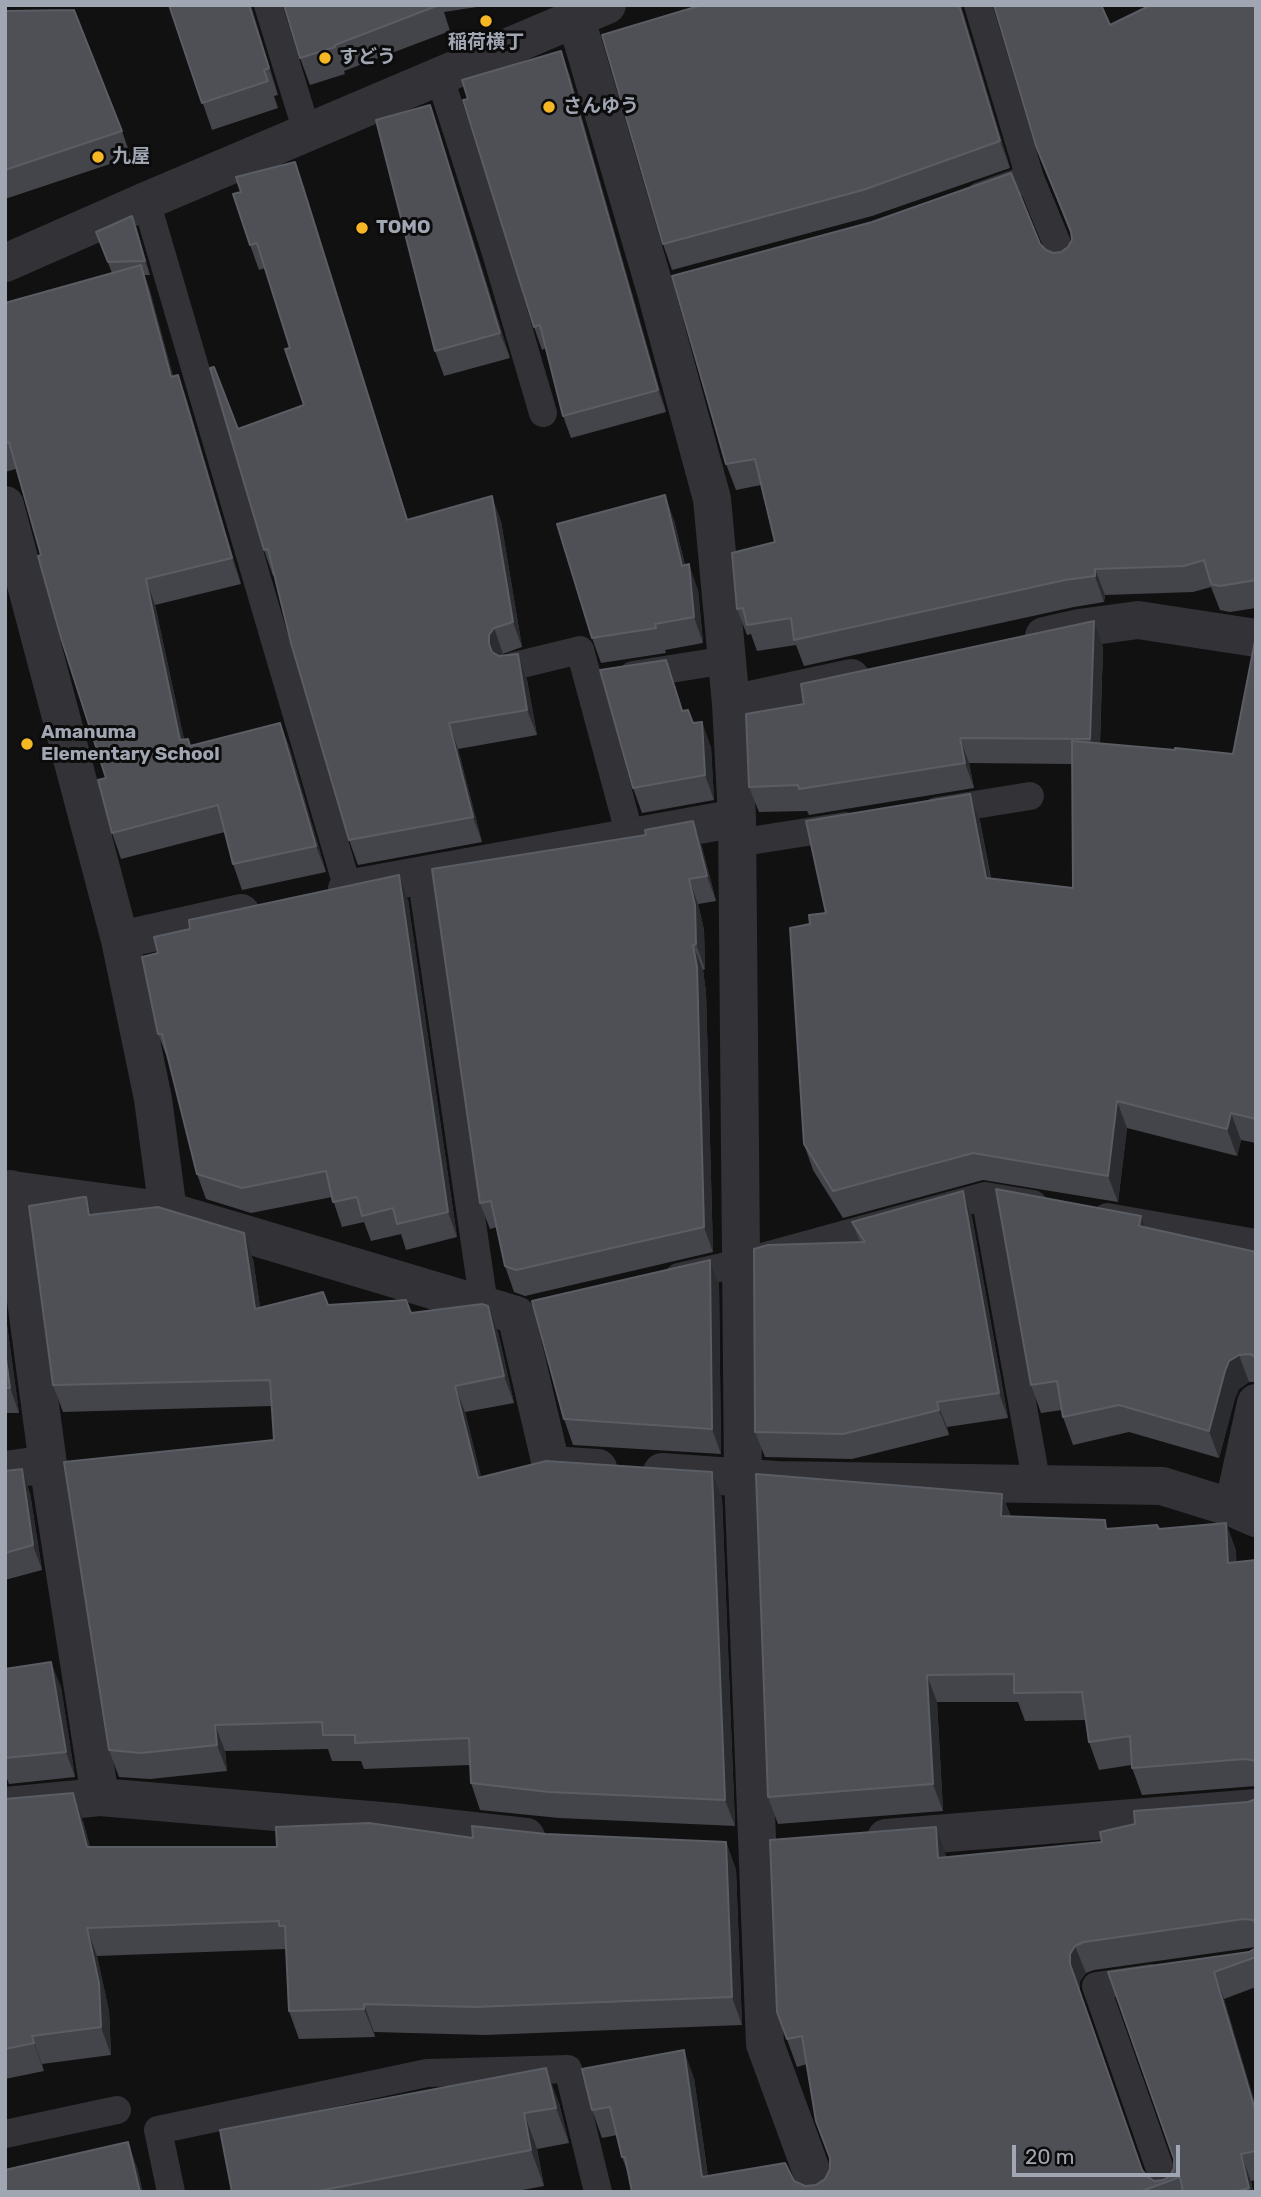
<!DOCTYPE html>
<html>
<head>
<meta charset="utf-8">
<style>
	body { margin:0 }
	#map { position:relative; width:1261px; height:2197px; overflow:hidden; background:#111112; font-family:Rubik,sans-serif }
	canvas { display:block }
	.frame { position:absolute; inset:0; border:7px solid #a1a6b3; pointer-events:none }
	.scale { position:absolute; left:1012px; top:2145px; width:168px; height:32px; box-sizing:border-box; border:4px solid #a1a6b3; border-top:0; padding-left:9px; font-size:21px; line-height:24px; white-space:nowrap; color:#a1a6b3; -webkit-text-stroke:5px #0c0c0d; paint-order:stroke }
</style>
</head>
<body>
<div id="map">
<canvas width="1261" height="2197"></canvas>
<div class="frame"></div>
<div class="scale">20 m</div>
</div>
<script>
const c = document.querySelector('canvas').getContext('2d');
c.lineJoin = 'round';
const toPath = rows => new Path2D(rows.map(r => 'M' + r).join(''));
function stroke(path, color, width, dash) { c.strokeStyle = color; c.lineWidth = width; c.lineCap = dash ? 'butt' : 'round'; c.setLineDash(dash || []); c.stroke(path); }
function paint(path, color) { c.fillStyle = color; c.fill(path, 'evenodd'); }
function drawText(font, color, halo, rows, align = 'center') {
  c.font = font + ' Rubik,"Noto Sans JP",sans-serif'; c.lineWidth = 6; c.setLineDash([]); c.textBaseline = 'middle'; c.strokeStyle = halo; c.fillStyle = color; for (const [text, x, y, turn = 0] of rows) {
    c.save(); c.translate(x, y); c.rotate((+turn || 0) * Math.PI / 180); c.textAlign = isNaN(turn) ? turn : align; if (halo) c.strokeText(text, 0, 0); c.fillText(text, 0, 0); c.restore();
  }
}
stroke(toPath([
	[268,5,307,132],
	[978,5,1030,178,1065,263],
	[440,78,496,253,543,413],
	[980,196,1030,178],
	[146,201,348,889],
	[514,666,580,650,630,836],
	[633,675,727,660],
	[937,811,1030,796],
	[737,843,845,826],
	[421,874,484,1305],
	[985,1196,1037,1485],
	[1107,1217,1256,1243],
	[679,1277,740,1263,985,1196,1033,1204],
	[1151,1978,1096,1986,1168,2192],
	[5,2134,117,2110],
	[171,2192,158,2130,427,2073,568,2069,598,2192]
]), '#323237', 28);
stroke(toPath([
	[576,19,656,292,712,499,731,704,737,818,743,1477,765,2044,819,2192],
	[5,505,120,940,153,1099,168,1211],
	[1044,636,1079,628,1138,620,1256,638],
	[731,704,851,678],
	[347,889,737,818],
	[120,940,241,913],
	[5,1189,168,1211,516,1315,551,1465,598,1468],
	[11,1189,48,1464,100,1797],
	[5,1470,48,1464],
	[662,1472,776,1480,1162,1486,1233,1508,1256,1518],
	[1233,1508,1256,1403],
	[5,1806,100,1797,393,1822,526,1837],
	[886,1838,1256,1808]
]), '#323237', 38);
stroke(toPath([
	[5,263,146,201,607,5]
]), '#323237', 38);
paint(toPath([
	[169,5,252,5,252,9,278,95,274,96,278,108,212,130],
	[284,5,490,5,444,12,450,31,344,71,345,74,310,85,300,58],
	[1256,5,1256,608,1230,612,1220,610,1211,587,1193,592,1105,595,1104,602,1074,607,804,666,796,645,757,651,751,634,747,635,737,609,775,542,761,485,736,490,726,464,1040,244,1046,250,1053,253,1061,252,1068,247,1072,240,1071,235,1036,146,1110,25],
	[962,9,1010,168,872,216,672,270,663,244],
	[5,11,122,131,131,157,5,199],
	[569,73,666,412,571,438,563,416,546,348,542,350,534,327],
	[430,105,439,131,510,358,444,376,435,351],
	[295,162,304,187,408,520,501,521,522,647,503,654,501,656,518,654,527,680,537,735,458,749,482,842,358,865,349,840,274,575,273,576,264,550,238,429,304,405,290,348,265,268,259,270,250,245,241,192],
	[137,229,150,275,144,275,150,291,173,376,178,375,187,401,241,584,155,605,184,740,191,746,280,723,290,749,326,872,242,890,233,864,225,832,121,859,112,833,106,778,16,469,5,472,5,303,112,273,96,232],
	[674,520,685,565,698,590,703,643,665,650,666,653,601,663,592,638],
	[1256,642,1256,1143,1241,1140,1237,1156,1127,1128,1118,1202,983,1180,843,1218,813,1170,804,1144,810,924,826,913,970,794,980,821,991,878,1073,888,1072,764,969,763,974,788,809,815,807,811,759,812,749,787,804,704,1103,647,1100,744,1233,754],
	[675,685,683,711,711,747,714,800,642,813,633,788],
	[693,821,702,847,716,901,698,904,704,930,705,969,703,970,706,992,713,1252,525,1296,514,1292,505,1266,497,1227,490,1229,480,1203,646,835],
	[408,900,457,1237,406,1250,401,1234,371,1241,364,1222,342,1227,332,1197,251,1213,206,1199,197,1174,168,1060,158,1034],
	[963,1191,972,1217,1008,1418,947,1427,949,1435,852,1459,765,1457,755,1432,860,1242,852,1222],
	[92,1214,253,1259,260,1307,328,1305,411,1313,498,1332,514,1403,465,1412,481,1477,722,1498,735,1826,559,1818,480,1810,471,1783,470,1765,364,1769,361,1761,332,1761,328,1749,225,1751,227,1771,150,1779,119,1777,109,1750,274,1440,272,1406,63,1412,53,1385],
	[1145,1227,1256,1252,1256,1382,1249,1382,1239,1389,1235,1398,1219,1458,1129,1432,1073,1445,1063,1417,1062,1410,1041,1413,1031,1385],
	[710,1260,719,1285,721,1454,573,1445,564,1419],
	[5,1310,19,1413,5,1413],
	[5,1471,30,1493,42,1570,5,1580],
	[1002,1494,1011,1517,1108,1528,1159,1529,1226,1523,1236,1551,1236,1562,1256,1560,1256,1786,1142,1795,1131,1765,1099,1770,1089,1742,1086,1720,1025,1721,1018,1702,937,1702,943,1811,778,1824,768,1797],
	[5,1669,61,1687,75,1777,9,1784,5,1774],
	[5,1799,83,1821,90,1847,277,1847,546,1834,726,1842,736,1870,742,2025,485,2035,374,2032,375,2037,299,2039,289,2011,286,1949,97,1956,109,2011,111,2055,42,2064,44,2071,5,2079],
	[1256,1799,1256,1947,1094,1970,1086,1973,1080,1981,1080,1991,1143,2171,1147,2176,1154,2181,1163,2180,1170,2176,1174,2168,1174,2159,1108,1972,1249,1952,1256,1948,1256,1987,1224,1999,1256,2107,1256,2180,1251,2181,1253,2192,632,2192,629,2176,622,2157,617,2135,602,2138,592,2110,694,2078,708,2176,794,2181,805,2186,816,2185,825,2179,830,2169,830,2158,807,2064,797,2067,777,2012,936,1827,946,1858,1102,1842],
	[559,2103,569,2143,537,2149,544,2186,512,2192,232,2192]
]), '#44454a');
paint(toPath([
	[249,5,252,5,252,9,278,95,269,68],
	[959,5,962,5,962,9,1010,168,1000,141],
	[561,51,569,73,666,412,658,390],
	[430,105,439,131,510,358,500,333],
	[295,162,304,187,416,546,407,520],
	[132,216,137,229,150,275,145,261],
	[141,265,150,291,180,403,171,377],
	[178,375,187,401,241,584,232,558],
	[665,495,674,520,691,592,682,566],
	[492,496,501,521,522,647,513,622],
	[689,564,698,590,703,643,694,617],
	[1095,569,1105,595,1104,602,1095,576],
	[146,579,155,605,190,766,180,740],
	[1094,621,1103,647,1099,764,1090,739],
	[494,628,503,654,498,661,498,669,489,644,489,635],
	[518,654,527,680,537,735,527,710],
	[666,660,675,685,691,737,682,711],
	[702,722,711,747,714,800,705,775],
	[280,723,290,749,326,872,316,846],
	[449,723,458,749,482,842,473,817],
	[960,738,969,763,974,788,965,763],
	[970,794,980,821,995,904,986,878],
	[693,821,702,847,716,901,707,876],
	[399,875,408,900,457,1237,448,1212],
	[689,879,698,904,704,930,705,969,696,944],
	[693,945,703,970,706,992,713,1252,704,1227],
	[1117,1101,1127,1128,1118,1202,1108,1176],
	[1231,1113,1241,1140,1237,1156,1227,1129],
	[963,1191,972,1217,1008,1418,999,1393],
	[86,1197,96,1223,89,1215],
	[1141,1216,1151,1244,1139,1226],
	[244,1233,253,1259,264,1335,255,1309],
	[710,1260,719,1285,721,1454,712,1429],
	[488,1306,498,1332,514,1403,504,1376],
	[5,1310,19,1413,10,1388,5,1352],
	[1239,1355,1249,1382,1239,1389,1235,1398,1219,1458,1209,1431,1225,1371,1229,1361],
	[455,1386,465,1412,488,1504,478,1478],
	[937,1402,947,1427,949,1435,939,1410],
	[22,1469,30,1493,42,1570,33,1545],
	[712,1472,722,1498,735,1826,725,1800],
	[1002,1494,1012,1521,1001,1516],
	[1226,1523,1236,1551,1238,1590,1228,1563],
	[51,1662,61,1687,75,1777,66,1752],
	[927,1675,937,1702,943,1811,933,1784],
	[215,1725,225,1751,227,1771,217,1745],
	[73,1793,83,1821,97,1875,87,1847],
	[936,1827,946,1855,948,1886,938,1858],
	[726,1842,736,1870,742,2025,732,1997],
	[87,1928,97,1956,109,2011,111,2055,101,2027],
	[1075,1946,1086,1973,1080,1981,1080,1991,1150,2192,1070,1964,1070,1954],
	[1214,1972,1224,1999,1256,2107,1256,2113],
	[364,2004,374,2032,375,2037,364,2009],
	[32,2036,42,2064,44,2071,34,2043],
	[684,2050,694,2078,710,2192,702,2177],
	[546,2068,559,2103,569,2143,556,2108],
	[524,2113,537,2149,544,2186,531,2150],
	[128,2142,138,2170,143,2192,140,2192],
	[1241,2154,1251,2181,1253,2192,1250,2192,1249,2188]
]), '#2b2c2f');
const building = toPath([
	[169,5,249,5,269,68,264,70,268,81,202,103,169,5],
	[284,5,439,5,335,45,335,47,300,58,284,5],
	[702,5,959,5,1000,141,863,190,663,244,602,35,702,5],
	[994,5,1101,5,1110,25,1151,5,1256,5,1256,580,1220,586,1211,584,1204,560,1184,566,1095,569,1095,576,1065,580,794,640,791,618,747,625,743,608,737,609,732,553,775,542,755,459,726,464,672,276,872,222,1011,173,1040,244,1046,250,1053,253,1061,252,1068,247,1072,240,1071,231,1036,146,994,5],
	[74,10,122,131,5,170,5,11,74,10],
	[561,51,658,390,563,416,540,325,534,327,463,100,468,99,462,80,561,51],
	[430,105,500,333,435,351,376,120,430,105],
	[295,162,407,520,492,496,513,622,494,628,489,635,489,644,492,652,499,656,518,654,527,710,449,723,473,817,349,840,291,643,268,549,264,550,210,368,214,367,238,429,304,405,285,349,290,348,257,243,250,245,233,194,241,192,236,177,295,162],
	[132,216,145,261,108,262,96,232,132,216],
	[141,265,171,377,178,375,232,558,146,579,180,740,188,739,190,746,280,723,316,846,233,864,218,805,112,833,98,780,106,778,61,638,38,556,41,555,9,442,5,443,5,303,141,265],
	[665,495,682,566,689,564,694,617,655,624,656,628,592,638,557,524,665,495],
	[1094,621,1090,739,960,738,965,763,799,789,798,785,749,787,746,714,804,704,801,684,1094,621],
	[1255,641,1256,642,1256,1119,1231,1113,1227,1129,1117,1101,1108,1176,973,1153,833,1191,804,1144,790,928,810,924,809,915,826,913,806,821,970,794,986,878,1073,888,1072,741,1175,750,1175,748,1233,754,1255,641],
	[666,660,682,711,688,710,693,723,702,722,705,775,633,788,600,670,666,660],
	[693,821,707,876,689,879,695,905,696,944,693,945,697,967,704,1227,516,1270,505,1266,491,1201,480,1203,432,869,646,835,645,830,693,821],
	[399,875,448,1212,397,1224,393,1208,362,1216,357,1197,333,1202,326,1171,242,1188,197,1174,162,1034,158,1034,142,957,158,953,154,937,190,929,189,920,399,875],
	[996,1189,1141,1216,1139,1226,1256,1252,1256,1357,1250,1354,1239,1355,1229,1361,1225,1371,1209,1431,1119,1405,1063,1417,1057,1381,1031,1385,996,1189],
	[963,1191,999,1393,937,1402,939,1410,843,1434,755,1432,754,1249,768,1245,865,1242,852,1222,963,1191],
	[83,1197,86,1197,89,1215,158,1207,244,1233,255,1309,323,1292,328,1305,406,1300,411,1313,482,1304,488,1306,504,1376,455,1386,478,1478,546,1461,712,1472,725,1800,549,1792,471,1783,469,1738,355,1743,355,1735,323,1735,322,1722,215,1725,217,1745,141,1753,109,1750,64,1462,274,1440,270,1380,53,1385,29,1206,83,1197],
	[710,1260,712,1429,564,1419,532,1301,710,1260],
	[5,1352,10,1388,5,1388,5,1352],
	[22,1469,33,1545,5,1553,5,1471,22,1469],
	[756,1474,1002,1494,1001,1516,1105,1520,1106,1529,1157,1525,1159,1529,1226,1523,1228,1563,1256,1560,1256,1761,1245,1759,1132,1768,1130,1736,1089,1742,1082,1692,1014,1693,1014,1674,927,1675,933,1784,768,1797,756,1474],
	[51,1662,66,1752,5,1758,5,1669,51,1662],
	[73,1793,87,1847,277,1847,276,1827,369,1823,473,1838,472,1826,546,1834,726,1842,732,1997,475,2007,364,2004,364,2009,289,2011,285,1926,279,1926,279,1921,87,1928,99,1983,101,2027,32,2036,34,2043,5,2049,5,1799,73,1793],
	[1256,1799,1256,1923,1253,1920,1244,1919,1084,1942,1075,1946,1070,1954,1070,1964,1142,2170,1147,2176,1154,2181,1163,2180,1170,2176,1174,2168,1174,2159,1108,1972,1249,1952,1256,1948,1256,1957,1214,1972,1256,2113,1256,2151,1241,2154,1249,2188,1234,2192,1183,2192,1180,2177,1139,2192,632,2192,625,2157,622,2157,610,2107,592,2110,582,2069,684,2050,702,2177,785,2163,794,2181,805,2186,816,2185,825,2179,830,2169,830,2158,816,2121,802,2036,787,2039,777,2012,770,1840,936,1827,938,1858,1102,1842,1100,1832,1135,1824,1134,1811,1248,1802,1256,1799],
	[546,2068,556,2108,524,2113,531,2150,313,2192,232,2192,220,2130,546,2068],
	[128,2142,140,2192,5,2192,5,2170,128,2142]
]);
paint(building, '#4e5055');
stroke(building, '#5b5d64', 2);
for (const [x, y, r, color] of [
	[486,21,7,"#f6b725"],
	[325,58,7,"#f6b725"],
	[549,107,7,"#f6b725"],
	[98,157,7,"#f6b725"],
	[362,228,7,"#f6b725"],
	[27,744,7,"#f6b725"]
]) { const dot = new Path2D(); dot.arc(x, y, r, 0, 2 * Math.PI); c.fillStyle = color; c.fill(dot); stroke(dot, '#0c0c0d', 2.5); }
drawText('bold 19px', '#a1a6b3', '#0c0c0d', [
	["稲荷横丁",486,43,"center"],
	["すどう",339,58],
	["さんゆう",563,107],
	["九屋",112,157],
	["TOMO",376,228],
	["Amanuma",41,733],
	["Elementary School",41,755]
], 'left');
</script>
</body>
</html>
